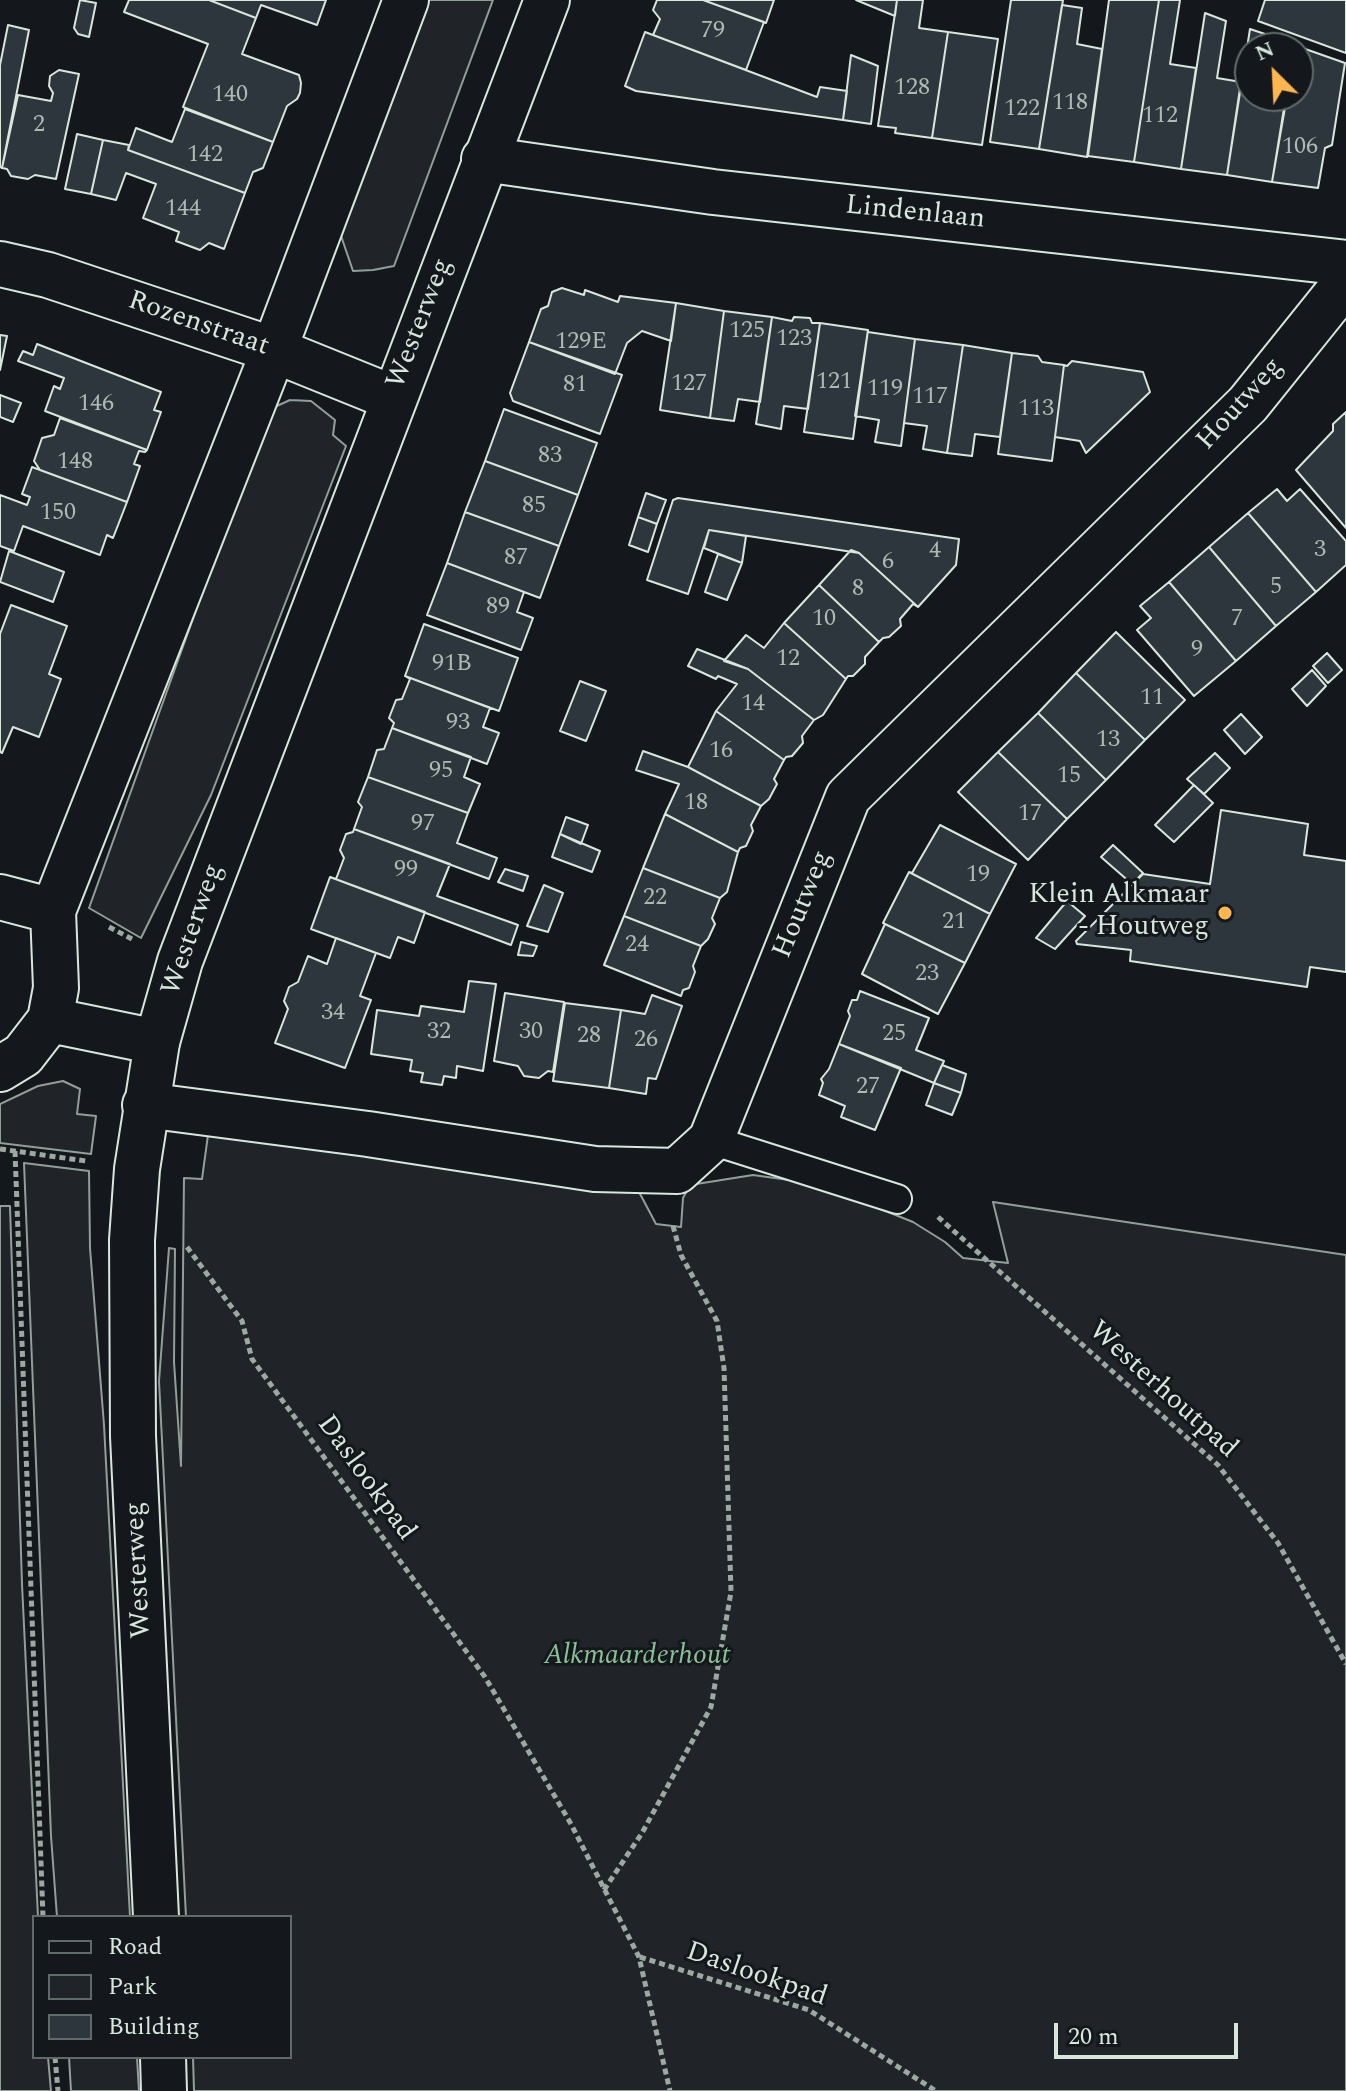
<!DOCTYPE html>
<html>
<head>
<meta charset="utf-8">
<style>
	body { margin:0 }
	#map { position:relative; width:1346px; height:2091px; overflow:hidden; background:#14181c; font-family:Spectral,serif }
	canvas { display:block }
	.legend { position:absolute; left:32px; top:1915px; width:260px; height:144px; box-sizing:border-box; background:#14181c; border:2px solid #626a69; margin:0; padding:10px 14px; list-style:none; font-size:24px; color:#d8e6dc }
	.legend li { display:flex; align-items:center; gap:16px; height:40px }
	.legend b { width:40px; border:2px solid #626a69 }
	.north { position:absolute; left:1234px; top:32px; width:80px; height:80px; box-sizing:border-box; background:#14181c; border:2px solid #626a69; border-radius:50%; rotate:336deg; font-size:22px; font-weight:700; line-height:32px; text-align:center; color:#d8e6dc }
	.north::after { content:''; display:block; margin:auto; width:28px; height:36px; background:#ffb74d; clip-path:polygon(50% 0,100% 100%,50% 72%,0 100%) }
	.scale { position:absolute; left:1054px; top:2023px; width:184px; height:36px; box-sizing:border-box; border:4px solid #d8e6dc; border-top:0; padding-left:10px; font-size:24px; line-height:28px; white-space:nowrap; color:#d8e6dc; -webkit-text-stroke:6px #14181c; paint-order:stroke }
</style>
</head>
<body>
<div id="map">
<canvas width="1346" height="2091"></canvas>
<ul class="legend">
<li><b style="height:10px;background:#14181c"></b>Road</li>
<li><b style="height:22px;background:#202428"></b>Park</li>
<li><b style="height:22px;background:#2c363c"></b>Building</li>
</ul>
<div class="north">N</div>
<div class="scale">20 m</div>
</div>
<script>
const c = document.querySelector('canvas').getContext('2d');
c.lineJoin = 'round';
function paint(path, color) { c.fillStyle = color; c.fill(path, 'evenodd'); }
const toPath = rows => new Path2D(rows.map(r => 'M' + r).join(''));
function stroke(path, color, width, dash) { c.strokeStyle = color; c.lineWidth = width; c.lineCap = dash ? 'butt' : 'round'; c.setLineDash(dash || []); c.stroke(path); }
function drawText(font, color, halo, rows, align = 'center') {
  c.font = font + ' Spectral,serif'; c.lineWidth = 6; c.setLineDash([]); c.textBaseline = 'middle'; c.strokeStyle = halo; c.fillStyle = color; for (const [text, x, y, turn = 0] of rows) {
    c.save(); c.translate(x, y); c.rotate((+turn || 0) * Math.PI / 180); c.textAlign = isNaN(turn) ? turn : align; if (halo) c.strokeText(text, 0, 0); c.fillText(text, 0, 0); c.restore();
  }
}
const green = toPath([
	[425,0,493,0,394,266,373,270,353,271,338,227,425,0],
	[290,400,311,401,335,420,333,435,346,446,211,795,141,938,89,908,268,410,290,400],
	[63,1081,80,1089,77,1114,96,1116,91,1154,0,1143,0,1104,38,1086,63,1081],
	[208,1135,638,1190,656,1224,681,1227,683,1198,690,1185,753,1175,818,1184,913,1222,945,1242,963,1258,1008,1263,993,1202,1346,1255,1346,2091,194,2091,193,2057,290,2057,290,1917,186,1917,159,1381,169,1248,175,1249,174,1362,181,1466,184,1178,202,1179,208,1135],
	[24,1163,89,1171,90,1248,104,1425,130,1917,57,1917,51,1836,24,1163],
	[0,1206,10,1206,22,1584,38,1917,34,1917,34,2057,48,2057,51,2091,0,2091,0,1206],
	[69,2057,137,2057,139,2091,71,2091,69,2057]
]);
paint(green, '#202428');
stroke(green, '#939e99', 2);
const building = toPath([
	[80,0,96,3,89,37,78,34,74,28,80,0],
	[129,0,209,0,256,18,242,54,299,75,301,83,300,93,297,99,287,106,273,142,183,107,208,44,124,12,129,0],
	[209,0,326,0,317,25,261,5,256,18,209,0],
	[657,0,703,0,764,22,746,70,653,35,660,19,653,10,657,0],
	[703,0,774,0,766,23,703,0],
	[856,0,897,0,895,16,856,0],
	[897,0,923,0,919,28,948,32,932,138,895,133,896,128,878,126,897,0],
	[1011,0,1063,0,1039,149,990,142,1011,0],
	[1109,0,1159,0,1134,162,1088,156,1109,0],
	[1159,0,1180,0,1170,64,1196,68,1181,169,1134,162,1159,0],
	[1265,0,1346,0,1346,53,1258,21,1265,0],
	[1062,5,1082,8,1077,44,1102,49,1087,157,1039,149,1062,5],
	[1205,13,1226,21,1217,78,1241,82,1227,175,1181,169,1205,13],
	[8,25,29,30,2,168,0,167,0,65,8,25],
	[1250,29,1271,36,1269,48,1250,48,1250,96,1287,96,1272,182,1227,175,1250,29],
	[645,32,817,97,820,87,847,91,843,120,636,91,625,86,645,32],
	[948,32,998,39,982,145,932,138,948,32],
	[1294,45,1345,63,1332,145,1325,148,1318,188,1272,182,1286,96,1298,96,1298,48,1294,48,1294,45],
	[851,55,878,66,871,124,843,120,851,55],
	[59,70,79,74,56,179,35,175,28,179,11,176,7,169,2,168,18,95,51,101,53,93,49,86,50,76,59,70],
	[185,109,273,142,263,168,253,172,245,193,128,150,136,128,172,142,185,109],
	[77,134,103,140,91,194,65,189,77,134],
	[103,140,129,145,128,150,245,193,224,249,209,243,200,250,176,241,179,232,143,218,156,184,126,173,116,200,91,194,103,140],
	[562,288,584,295,585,290,618,302,620,296,676,303,671,341,642,331,627,343,615,374,529,342,541,309,548,306,552,292,562,288],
	[676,303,724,311,710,418,660,410,676,303],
	[724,311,772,317,760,402,738,399,734,421,710,418,724,311],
	[772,317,792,321,794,317,810,318,812,323,820,323,808,409,784,406,781,429,756,424,772,317],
	[820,323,868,330,853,439,804,432,820,323],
	[868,330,868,332,915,339,901,446,875,442,879,420,855,416,868,330],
	[0,335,7,336,0,370,0,335],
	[915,339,963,345,947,453,923,449,927,426,904,423,915,339],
	[529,342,622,375,600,434,513,401,510,393,529,342],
	[37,344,161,392,154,410,161,412,147,450,45,411,54,386,60,389,64,378,18,361,23,351,33,355,37,344],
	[963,345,1012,353,1000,437,975,434,972,456,947,453,963,345],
	[1012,353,1038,356,1042,362,1064,365,1052,461,998,454,1012,353],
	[1072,361,1143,372,1150,392,1086,453,1080,441,1055,437,1064,365,1067,366,1072,361],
	[0,395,21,403,13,422,0,417,0,395],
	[504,409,597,443,578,495,485,461,504,409],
	[1346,412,1346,528,1296,470,1333,431,1333,424,1346,412],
	[60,418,147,450,145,452,139,451,134,464,140,466,127,502,40,470,34,461,42,438,54,435,60,418],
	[485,461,578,495,559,546,465,512,485,461],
	[32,467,127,502,113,538,107,535,100,555,23,526,14,551,0,546,0,495,27,505,30,497,22,494,32,467],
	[1277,489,1287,501,1300,489,1346,541,1346,565,1316,592,1248,513,1277,489],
	[646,493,666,500,657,524,638,517,646,493],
	[678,498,959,539,956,565,918,607,859,553,709,530,688,594,647,580,673,500,678,498],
	[465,512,559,546,540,598,447,563,465,512],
	[1248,513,1316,592,1276,626,1209,547,1248,513],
	[638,517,657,524,648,552,629,545,638,517],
	[709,530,746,536,742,563,704,548,709,530],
	[1209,547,1276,626,1236,661,1169,582,1209,547],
	[851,550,859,553,918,607,913,604,900,619,901,626,889,637,883,638,879,642,819,585,851,550],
	[9,551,64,572,53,602,0,582,9,551],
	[718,554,742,563,727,600,705,592,718,554],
	[447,563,524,592,517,612,533,618,521,650,427,615,447,563],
	[1169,582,1236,661,1194,696,1137,630,1151,618,1140,606,1169,582],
	[819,585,879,642,865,657,865,664,853,676,848,676,846,679,784,623,819,585],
	[11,605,67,626,49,674,61,679,39,737,13,727,2,753,0,752,0,634,11,605],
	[784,623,846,679,823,715,814,720,748,669,724,661,746,635,764,648,784,623],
	[424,624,518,658,499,711,405,676,424,624],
	[1116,632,1185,700,1145,740,1076,673,1116,632],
	[697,649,748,669,814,720,802,736,803,743,792,756,786,757,784,760,716,711,737,684,718,676,716,679,688,666,697,649],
	[1327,653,1342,670,1328,683,1313,666,1327,653],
	[1312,670,1326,686,1307,706,1292,689,1312,670],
	[1076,673,1145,740,1106,780,1038,713,1076,673],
	[405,676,490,708,483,727,499,733,487,764,392,728,394,723,389,718,396,700,402,699,410,679,405,676],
	[580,681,606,691,586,741,560,731,580,681],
	[716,711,784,760,774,779,777,784,769,799,761,806,688,767,716,711],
	[1038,713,1106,780,1067,819,998,752,1038,713],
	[1241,714,1262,737,1245,754,1224,730,1241,714],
	[392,728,471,757,464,777,480,784,468,813,368,777,377,750,384,749,392,728],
	[643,751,688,767,761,806,751,825,753,831,746,846,740,848,738,852,665,814,679,784,636,770,643,751],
	[998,752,1067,819,1028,860,958,792,998,752],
	[1215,753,1230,768,1204,794,1187,779,1215,753],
	[368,777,468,813,457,843,497,858,489,879,354,829,362,807,358,802,368,777],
	[1194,785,1213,803,1174,842,1155,825,1194,785],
	[1221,810,1308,824,1304,855,1346,861,1346,972,1310,967,1307,987,1130,961,1131,950,1077,944,1076,941,1143,874,1210,884,1221,810],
	[665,814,738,852,727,892,720,898,643,868,665,814],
	[566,817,588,825,581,844,560,834,566,817],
	[940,825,1016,864,990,914,909,872,912,873,940,825],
	[354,829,450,864,437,896,518,925,511,945,330,877,336,879,344,858,340,850,346,834,353,832,354,829],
	[560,834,600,851,592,872,552,857,560,834],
	[1113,845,1143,873,1132,884,1101,857,1113,845],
	[643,868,720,898,712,918,715,924,708,939,701,946,624,916,643,868],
	[505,869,528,876,523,891,498,882,505,869],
	[909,872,990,914,965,963,883,923,909,872],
	[330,877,425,912,414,943,398,937,390,958,311,929,330,877],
	[544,885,563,893,548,932,527,926,544,885],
	[1067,901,1085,916,1055,949,1036,938,1067,901],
	[624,916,701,946,693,966,695,972,689,988,683,990,681,996,604,965,624,916],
	[885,924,965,963,938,1014,862,974,885,924],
	[336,938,376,953,360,996,371,1000,345,1068,275,1043,288,1009,284,1001,289,987,298,982,308,956,327,964,336,938],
	[521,942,537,946,533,956,518,955,521,942],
	[469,981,496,984,483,1071,457,1066,456,1078,444,1076,442,1085,421,1082,423,1073,410,1071,412,1060,371,1054,377,1010,419,1016,421,1006,464,1012,469,981],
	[860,991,929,1018,916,1050,944,1061,934,1083,839,1044,850,1016,848,1011,852,1000,857,1000,860,991],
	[505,993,564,1002,553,1072,548,1071,539,1078,524,1076,518,1066,494,1061,505,993],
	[652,995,682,1006,656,1079,648,1078,646,1094,609,1088,621,1010,645,1014,652,995],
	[565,1003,621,1010,609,1088,553,1081,565,1003],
	[839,1044,901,1068,875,1130,841,1117,845,1106,819,1095,823,1083,821,1079,829,1069,839,1044],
	[942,1065,966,1074,961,1093,934,1083,942,1065],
	[934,1083,961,1093,952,1115,926,1105,934,1083]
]);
paint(building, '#2c363c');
stroke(building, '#d8e6dc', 2);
const service = toPath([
	[711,1140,897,1199]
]);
const minor = toPath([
	[484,159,713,192,1346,263],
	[0,264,48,275,274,350,393,398],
	[0,897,53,911],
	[50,1020,157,1042],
	[0,1069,23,1055,50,1020,56,988,53,911,274,350,406,0],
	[145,1105,368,1134,595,1169,677,1171,711,1140,848,797,1248,404,1346,282]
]);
const tertiary = toPath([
	[156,1917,133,1436,132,1240,137,1169,157,1042,180,961,547,0],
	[163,2057,164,2091]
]);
stroke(service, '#d8e6dc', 32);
stroke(minor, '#d8e6dc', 48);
stroke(tertiary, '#d8e6dc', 48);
stroke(toPath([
	[109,927,132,939],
	[0,1149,86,1161],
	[15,1151,43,1917],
	[938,1217,1218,1465,1278,1543,1346,1664],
	[187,1247,242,1321,252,1359,485,1677,571,1824,639,1957,670,2091],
	[604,1890,642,1833,711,1707,731,1592,724,1368,717,1321,681,1255,673,1226],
	[640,1957,809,2010,936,2091],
	[55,2057,58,2091]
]), '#9da8a2', 5, [6, 4]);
stroke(service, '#14181c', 28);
stroke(minor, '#14181c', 44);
stroke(tertiary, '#14181c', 44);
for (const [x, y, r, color] of [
	[1225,913,8,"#ffb74d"]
]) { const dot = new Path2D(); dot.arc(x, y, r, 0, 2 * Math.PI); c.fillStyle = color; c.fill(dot); stroke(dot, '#14181c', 3); }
drawText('24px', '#adbab4', null, [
	["79",713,32],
	["128",912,89],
	["140",230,96],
	["118",1070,104],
	["122",1022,110],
	["112",1160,117],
	["2",39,126],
	["106",1300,148],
	["142",205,156],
	["144",183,210],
	["125",747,332],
	["123",794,340],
	["129E",581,343],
	["121",834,383],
	["127",689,385],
	["81",575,386],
	["119",885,390],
	["117",930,398],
	["146",96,405],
	["113",1036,410],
	["83",550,457],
	["148",75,463],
	["85",534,507],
	["150",58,514],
	["3",1320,551],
	["4",935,552],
	["87",516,559],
	["6",888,563],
	["5",1276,588],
	["8",858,590],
	["89",498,608],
	["10",824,620],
	["7",1237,620],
	["9",1197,651],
	["12",788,660],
	["91B",452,665],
	["11",1152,699],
	["14",753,705],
	["93",458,724],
	["13",1108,741],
	["16",721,752],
	["95",441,772],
	["15",1069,777],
	["18",696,804],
	["17",1030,815],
	["97",423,825],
	["99",406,871],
	["19",978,876],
	["22",655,899],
	["21",954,923],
	["24",637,946],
	["23",927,975],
	["34",333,1014],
	["32",439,1033],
	["30",531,1033],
	["25",894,1035],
	["28",589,1037],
	["26",646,1041],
	["27",868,1088]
]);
drawText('28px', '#d8e6dc', '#14181c', [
	["Lindenlaan",915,214,6],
	["Westerweg",421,324,-69],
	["Rozenstraat",198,325,19],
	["Houtweg",1241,405,-48],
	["Houtweg",804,905,-68],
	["Westerweg",194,930,-71],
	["Westerhoutpad",1162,1391,42],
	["Daslookpad",365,1479,54],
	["Westerweg",140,1570,-93],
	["Daslookpad",756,1976,19]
]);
drawText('28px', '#d8e6dc', '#14181c', [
	["Klein Alkmaar",1209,897],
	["- Houtweg",1209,929]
], 'right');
drawText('italic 28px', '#8ac095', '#14181c', [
	["Alkmaarderhout",637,1658]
]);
</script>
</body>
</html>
